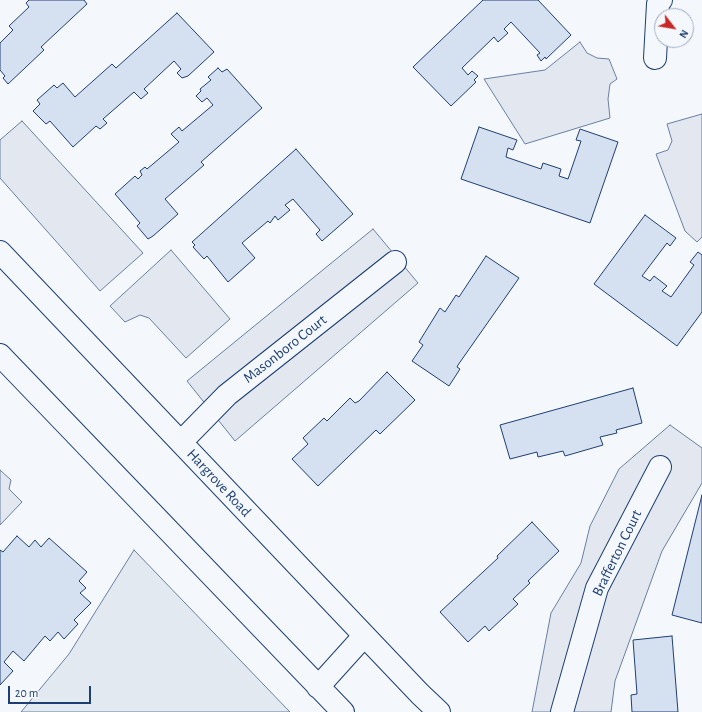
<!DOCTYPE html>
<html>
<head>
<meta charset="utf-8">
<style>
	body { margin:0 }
	#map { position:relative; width:702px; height:712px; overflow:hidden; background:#f4f7fb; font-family:"Alegreya Sans",sans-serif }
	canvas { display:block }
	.north { position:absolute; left:654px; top:8px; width:40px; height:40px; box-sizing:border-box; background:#f4f7fb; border:1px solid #9eadc5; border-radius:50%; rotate:121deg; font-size:11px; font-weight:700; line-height:16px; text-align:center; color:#1d3f73 }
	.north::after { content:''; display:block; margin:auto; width:14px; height:18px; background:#c62828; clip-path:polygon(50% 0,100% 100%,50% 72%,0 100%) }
	.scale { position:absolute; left:8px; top:686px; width:83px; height:18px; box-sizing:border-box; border:2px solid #1d3f73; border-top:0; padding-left:5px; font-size:12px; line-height:14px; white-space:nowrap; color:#1d3f73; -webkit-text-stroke:3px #f4f7fb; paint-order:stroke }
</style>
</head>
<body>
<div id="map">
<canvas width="702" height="712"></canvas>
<div class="north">N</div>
<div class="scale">20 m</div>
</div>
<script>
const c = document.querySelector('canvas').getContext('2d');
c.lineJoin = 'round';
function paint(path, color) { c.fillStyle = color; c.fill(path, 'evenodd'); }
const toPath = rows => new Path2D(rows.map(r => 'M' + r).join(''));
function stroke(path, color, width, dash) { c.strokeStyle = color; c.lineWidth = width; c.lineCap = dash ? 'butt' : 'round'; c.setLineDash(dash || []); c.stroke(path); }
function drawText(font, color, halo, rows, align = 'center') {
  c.font = font + ' "Alegreya Sans",sans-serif'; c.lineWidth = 3; c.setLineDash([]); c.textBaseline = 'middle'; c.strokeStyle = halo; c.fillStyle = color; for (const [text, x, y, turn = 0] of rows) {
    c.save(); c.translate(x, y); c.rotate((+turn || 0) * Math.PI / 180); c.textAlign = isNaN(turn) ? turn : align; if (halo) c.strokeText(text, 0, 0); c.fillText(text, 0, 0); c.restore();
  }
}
const green = toPath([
	[134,550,290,712,21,712,69,654,134,550]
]);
paint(green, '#e3e9f0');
stroke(green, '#687fa3', 1);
const parking = toPath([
	[580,42,587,53,597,58,609,59,617,79,610,84,608,99,610,118,525,144,484,79,545,70,580,42],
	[702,114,702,237,697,242,685,231,656,154,668,150,672,141,667,124,702,114],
	[22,121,143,253,100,291,0,178,0,140,22,121],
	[373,229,418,283,235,441,187,381,373,229],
	[171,250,230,319,186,358,149,318,140,315,125,322,110,306,171,250],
	[670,425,702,448,702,483,662,551,615,681,611,712,532,712,551,613,581,563,590,526,619,469,670,425],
	[0,470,11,480,9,489,22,502,0,525,0,470]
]);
paint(parking, '#e3e8f0');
stroke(parking, '#687fa3', 1);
const building = toPath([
	[29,0,84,0,87,4,41,47,44,50,8,84,3,78,5,76,0,70,0,43,13,30,9,26,29,7,26,3,29,0],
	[483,0,538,0,571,35,546,59,545,57,541,61,537,55,540,53,511,22,504,29,508,33,498,42,494,37,462,68,468,75,472,71,478,76,474,80,476,82,451,106,413,67,483,0],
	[177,13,214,52,188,76,182,78,177,73,181,69,174,61,144,89,148,93,141,99,134,92,103,119,107,123,100,129,96,126,73,147,50,121,46,124,33,111,40,104,37,100,54,85,57,88,63,83,75,97,112,64,116,68,177,13],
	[218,68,222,72,227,69,262,108,201,162,204,165,165,199,178,214,153,236,148,239,137,226,140,223,115,194,135,176,138,179,142,175,140,171,145,167,147,169,179,142,171,134,179,127,182,131,213,105,207,98,202,102,196,96,201,91,200,89,211,80,208,77,218,68],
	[479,127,517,140,513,150,508,148,506,157,541,169,543,163,561,169,559,176,568,179,581,141,576,140,580,129,618,142,590,223,461,179,479,127],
	[296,149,353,214,322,241,316,234,320,230,293,199,285,205,290,210,278,220,275,216,270,223,268,221,242,243,255,258,228,282,207,256,204,259,193,247,195,245,192,242,296,149],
	[645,215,676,238,670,246,667,243,642,276,650,281,654,276,667,286,662,291,671,297,694,265,690,262,698,252,702,255,702,312,677,346,594,284,645,215],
	[486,256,519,278,458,365,457,367,460,369,449,386,412,361,423,345,419,342,440,308,445,312,456,295,459,297,486,256],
	[387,372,415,400,380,434,376,430,318,486,292,459,308,444,303,438,324,418,327,421,350,398,355,403,359,401,387,372],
	[633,388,642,423,616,430,617,433,600,437,603,445,565,456,563,451,538,457,537,452,510,459,500,425,633,388],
	[702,495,702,623,672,615,702,495],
	[532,522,559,551,528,581,530,583,513,599,518,604,489,631,485,626,468,642,440,612,498,558,497,556,532,522],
	[17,536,29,547,35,540,41,547,49,538,87,572,79,581,86,588,80,593,91,603,74,620,78,624,64,639,58,632,50,641,45,636,24,661,13,651,4,662,13,671,0,685,0,550,3,552,17,536],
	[672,636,678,712,632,712,631,695,637,694,633,640,672,636]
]);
paint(building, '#d5e0f0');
stroke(building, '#1d3f73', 1);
const minor = toPath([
	[655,58,658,4,661,0],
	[181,442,227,395,395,262],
	[562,712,597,588,660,467]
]);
const tertiary = toPath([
	[0,252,420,694,439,712],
	[0,355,343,712],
	[318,687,364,636]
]);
stroke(minor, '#1d3f73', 24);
stroke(tertiary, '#1d3f73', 24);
stroke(minor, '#f4f7fb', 22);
stroke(tertiary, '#f4f7fb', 22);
drawText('15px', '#1d3f73', '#f4f7fb', [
	["Masonboro Court",285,349,-38],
	["Hargrove Road",219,483,47],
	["Brafferton Court",617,553,-64]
]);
</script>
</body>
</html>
